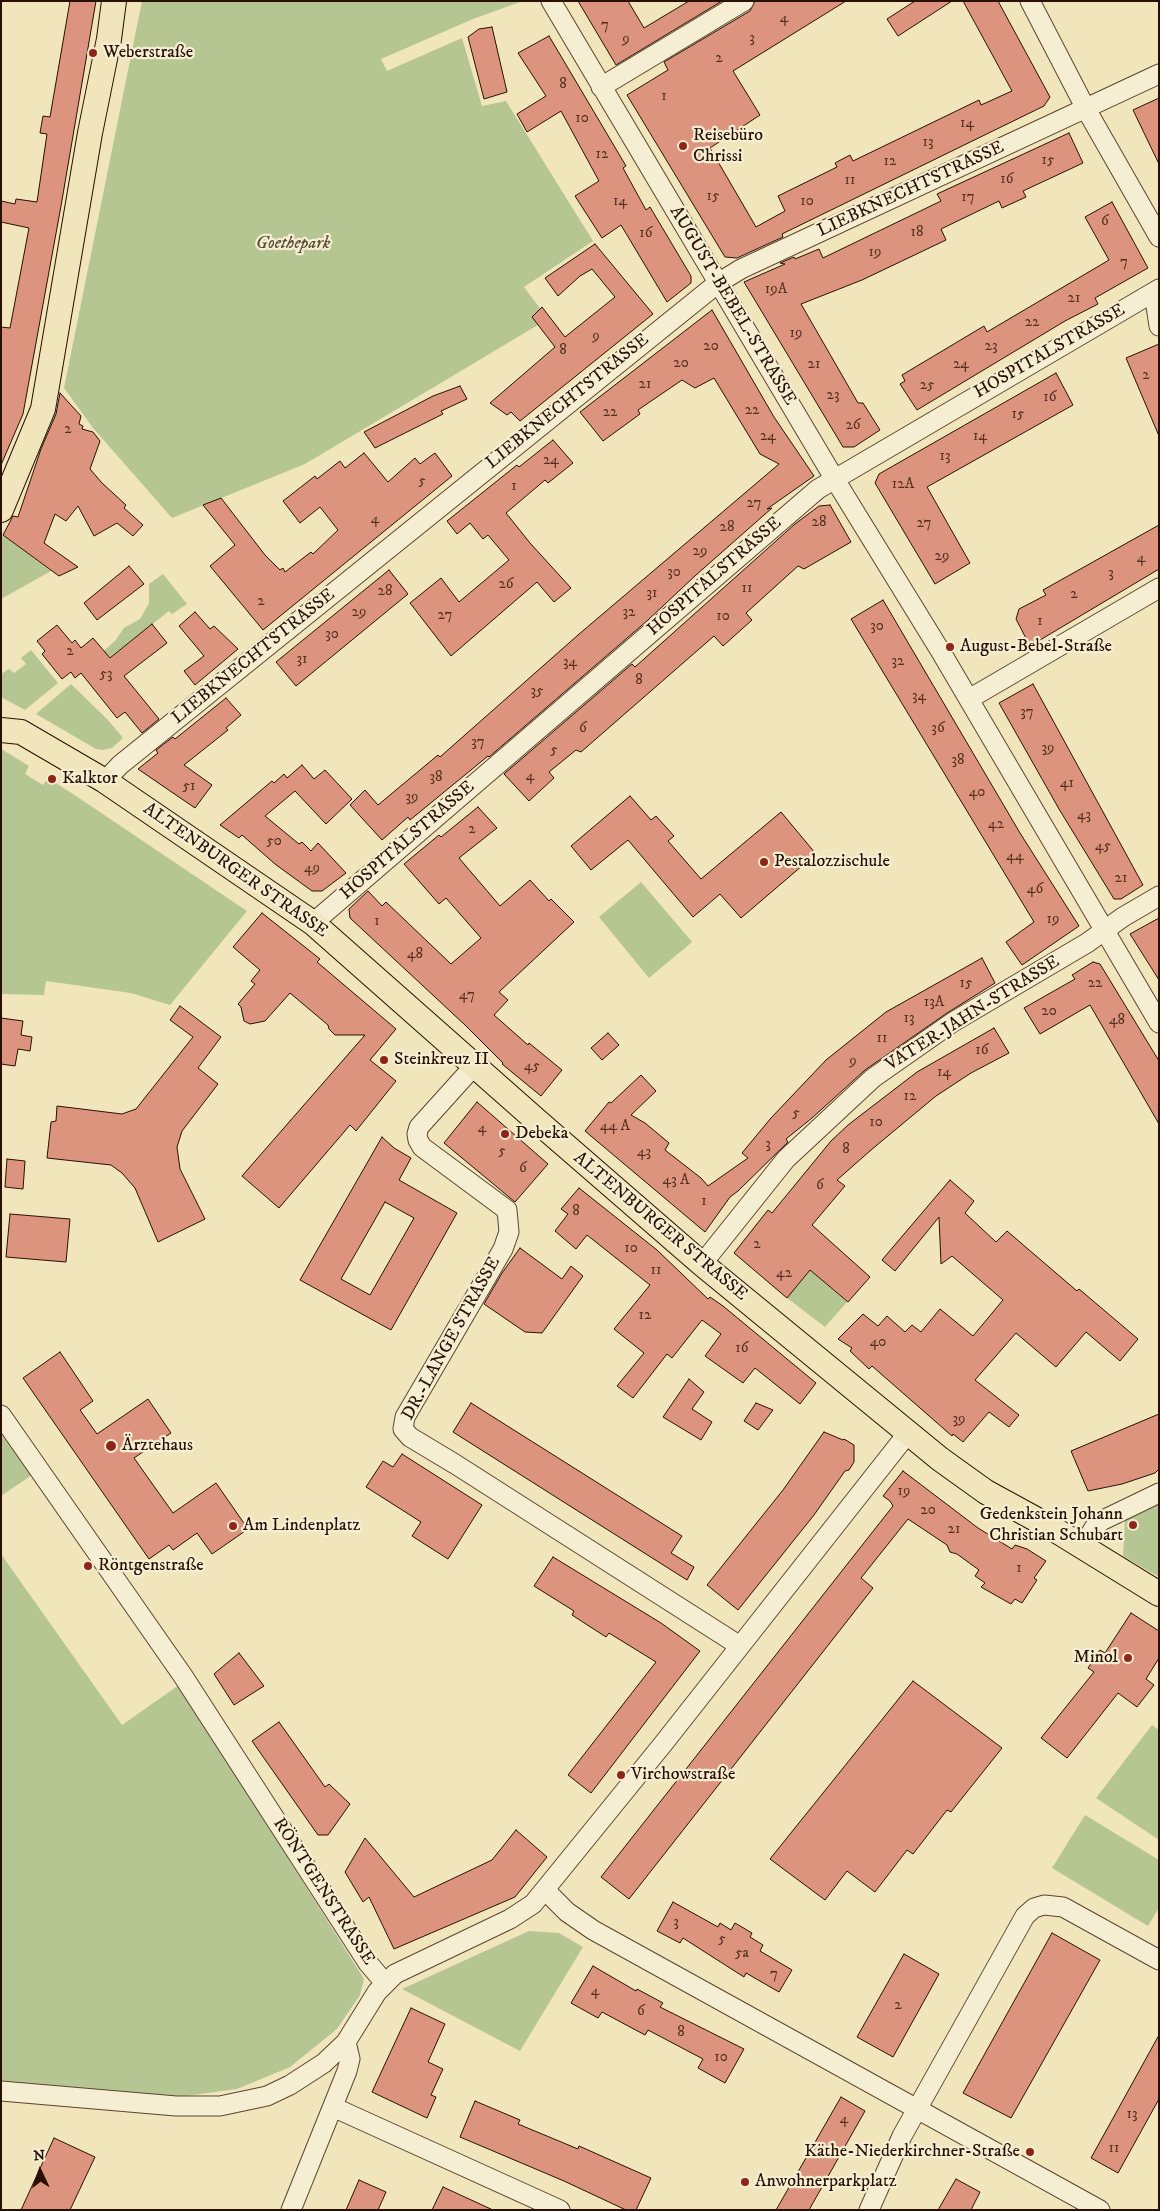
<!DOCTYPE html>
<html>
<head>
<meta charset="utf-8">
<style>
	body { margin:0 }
	#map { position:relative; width:1160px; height:2211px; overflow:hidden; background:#f1e5bb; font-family:"IM FELL DW Pica",serif }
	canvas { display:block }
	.frame { position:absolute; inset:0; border:2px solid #291002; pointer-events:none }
	.north { position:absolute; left:15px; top:2146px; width:50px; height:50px; -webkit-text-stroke:4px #f6eed3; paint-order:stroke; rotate:357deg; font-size:14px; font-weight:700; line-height:20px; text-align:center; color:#291002 }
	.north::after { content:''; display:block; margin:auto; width:18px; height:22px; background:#291002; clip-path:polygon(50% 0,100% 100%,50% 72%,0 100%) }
</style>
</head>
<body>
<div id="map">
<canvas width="1160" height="2211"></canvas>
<div class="frame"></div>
<div class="north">N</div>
</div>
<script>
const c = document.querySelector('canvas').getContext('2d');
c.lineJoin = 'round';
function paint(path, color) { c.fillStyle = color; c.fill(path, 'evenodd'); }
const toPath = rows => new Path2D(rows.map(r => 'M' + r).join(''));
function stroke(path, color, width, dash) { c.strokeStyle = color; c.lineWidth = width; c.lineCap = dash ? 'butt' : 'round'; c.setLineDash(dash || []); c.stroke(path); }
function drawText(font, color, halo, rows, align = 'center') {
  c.font = font + ' "IM FELL DW Pica",serif'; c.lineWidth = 4.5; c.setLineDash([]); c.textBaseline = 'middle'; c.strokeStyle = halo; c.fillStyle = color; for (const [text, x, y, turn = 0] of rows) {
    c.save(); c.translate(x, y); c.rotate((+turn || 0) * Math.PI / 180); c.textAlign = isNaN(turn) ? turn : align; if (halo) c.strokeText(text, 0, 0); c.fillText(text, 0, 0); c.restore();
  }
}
paint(toPath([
	[142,1,523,1,473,19,381,59,387,71,462,38,482,106,506,101,593,241,524,287,548,319,305,464,172,518,93,428,64,388],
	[3,535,51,571,1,599,1,539],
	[163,574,187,604,172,614,169,611,103,663,98,656,115,641,124,628,140,619,149,603,149,584],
	[31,650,58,683,25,710,1,697,1,674,9,669,14,673,26,664,21,658],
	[71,684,108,720,123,738,112,748,103,750,96,749,36,714],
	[1,749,29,766,25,774,43,785,48,778,79,798,247,911,170,1005,131,993,46,981,44,995,1,994],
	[641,882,692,942,649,978,599,917],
	[810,1270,847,1302,825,1327,787,1298],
	[1,1434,32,1475,1,1496],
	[1159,1502,1159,1577,1123,1556,1125,1520],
	[1,1554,122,1725,179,1685,364,1979,360,1995,337,2029,290,2067,237,2089,178,2097,1,2085],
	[1152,1725,1159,1730,1159,1840,1096,1798],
	[1085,1815,1159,1860,1159,1908,1148,1926,1052,1868],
	[529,1931,559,1933,583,1947,520,2051,402,1989]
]), '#b6c693');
const building = toPath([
	[70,1,96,1,61,206,23,414,1,465,1,327,10,328,29,228,1,222,1,201,15,204,16,199,37,202,47,134,40,133,43,116,50,117,70,1],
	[578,1,628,1,644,28,689,1,722,1,616,65,578,1],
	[755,1,846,1,733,71,760,115,710,148,756,227,785,211,778,196,837,167,835,163,850,155,853,161,979,100,981,105,1012,91,963,1,998,1,1050,97,1044,106,782,234,783,237,737,258,725,257,627,95,668,70,664,62,750,11,755,1],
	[915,1,952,1,898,36,887,19,915,1],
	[492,27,507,92,484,99,468,37,479,29,492,27],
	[549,36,626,166,623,168,646,210,650,207,691,276,691,283,667,302,621,225,602,238,575,196,599,181,561,111,527,132,517,114,546,96,518,53,549,36],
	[1159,98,1159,164,1133,110,1159,98],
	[1069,133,1083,163,1023,191,1026,197,1002,208,999,201,941,229,946,240,862,280,801,304,858,403,863,403,880,430,854,447,843,447,744,282,785,264,780,263,794,257,795,259,819,249,823,258,941,201,937,194,1069,133],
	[1112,202,1148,268,1095,298,1098,304,1065,321,917,410,900,384,905,381,902,375,984,326,987,332,1109,260,1085,217,1112,202],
	[595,244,653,314,520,421,511,412,507,415,490,403,555,347,532,317,542,307,565,337,615,297,592,269,580,276,558,296,545,278,595,244],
	[712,310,774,417,814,476,767,509,772,508,696,575,648,620,489,757,488,756,410,820,408,817,382,840,350,805,365,790,378,805,438,755,440,757,578,635,779,464,760,454,714,378,695,388,682,380,638,410,640,414,603,441,580,412,712,310],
	[1159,344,1159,436,1126,358,1159,344],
	[1056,373,1073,405,927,487,970,563,935,584,875,483,879,474,1056,373],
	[460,386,467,399,441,411,443,414,375,448,364,432,433,396,460,386],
	[60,393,81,416,79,424,83,426,82,429,93,432,100,441,90,469,102,483,126,505,124,508,143,525,133,536,117,523,94,536,78,506,66,521,55,514,44,543,78,567,59,576,3,535,13,516,18,517,41,449,56,414,60,393],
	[553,440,573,463,548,483,545,480,506,513,530,543,571,588,554,602,537,582,451,656,410,603,441,578,459,602,509,560,488,535,483,539,470,523,457,534,447,521,517,465,519,467,553,440],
	[364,453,388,482,415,458,420,464,435,453,452,476,263,630,210,566,235,545,203,505,221,498,265,555,280,570,283,568,285,572,311,552,313,554,338,530,320,507,300,523,283,501,315,476,317,479,340,461,345,468,364,453],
	[830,505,851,542,804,569,798,566,746,613,752,620,723,646,714,636,581,752,576,750,549,772,554,778,529,801,504,774,632,664,635,667,795,524,819,506,830,505],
	[1159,525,1159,569,1030,646,1016,619,1019,609,1046,595,1043,590,1159,525],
	[129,566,144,584,97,620,84,603,129,566],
	[389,570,408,594,296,686,276,662,389,570],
	[883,600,1020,833,1079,926,1022,965,1006,942,1034,922,851,619,883,600],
	[195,612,210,629,214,626,238,649,195,685,184,671,204,656,179,626,195,612],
	[152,624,167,643,124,676,159,719,142,733,125,712,117,718,81,673,75,678,71,672,62,679,42,654,45,651,37,641,57,625,72,643,75,640,81,648,93,638,110,658,152,624],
	[1033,684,1143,885,1121,899,1114,899,1059,809,999,703,1033,684],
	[226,698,241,715,226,728,228,730,184,765,212,785,195,808,138,769,158,753,156,750,173,737,175,739,226,698],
	[302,765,314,779,325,770,352,799,326,824,295,791,265,816,299,844,302,842,311,851,318,843,346,873,322,891,312,891,275,864,242,835,239,838,220,825,272,781,274,783,284,774,287,778,302,765],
	[630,796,651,820,656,816,674,836,668,841,701,879,781,812,816,854,741,918,720,894,693,917,628,840,591,870,571,846,630,796],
	[478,807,497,828,459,858,500,906,530,880,549,901,551,899,574,922,499,992,508,1000,494,1015,528,1045,529,1043,562,1070,541,1096,502,1064,503,1063,465,1025,350,918,349,909,368,891,382,906,386,902,451,964,481,938,446,898,439,904,404,864,439,835,441,837,478,807],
	[262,913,320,959,317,962,396,1029,370,1060,396,1081,356,1131,350,1125,279,1208,242,1176,365,1035,335,1035,329,1029,328,1025,290,993,265,1021,250,1024,244,1021,241,1007,238,1004,255,984,251,981,260,970,233,947,262,913],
	[1159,918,1159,980,1130,934,1159,918],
	[982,958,995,983,947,1013,865,1070,812,1118,786,1139,788,1142,738,1191,730,1197,705,1232,585,1131,609,1102,611,1103,641,1075,656,1091,631,1115,645,1123,669,1143,665,1150,701,1178,708,1186,748,1158,742,1153,771,1118,826,1060,886,1012,982,958],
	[1093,962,1100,964,1159,1061,1159,1124,1090,1005,1040,1034,1024,1008,1075,979,1072,975,1093,962],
	[180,1006,221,1037,198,1068,218,1084,182,1131,177,1147,180,1169,205,1219,158,1242,135,1188,122,1173,111,1165,47,1158,51,1122,56,1121,57,1106,122,1114,136,1109,193,1037,170,1020,180,1006],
	[1,1018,23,1021,21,1035,32,1037,30,1051,18,1049,15,1066,1,1064,1,1018],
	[994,1028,1009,1053,971,1073,936,1096,871,1150,837,1180,845,1186,812,1225,870,1277,848,1302,810,1270,787,1298,734,1253,768,1210,772,1213,831,1141,848,1125,917,1072,994,1028],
	[608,1033,619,1045,602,1060,591,1048,608,1033],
	[477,1102,548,1164,515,1202,444,1143,477,1102],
	[382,1137,394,1148,411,1158,399,1180,457,1213,391,1330,300,1280,382,1137],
	[385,1202,414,1218,370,1295,341,1279,385,1202],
	[7,1159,25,1161,23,1189,5,1187,7,1159],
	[950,1180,974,1201,965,1213,996,1242,1007,1231,1077,1291,1079,1289,1138,1339,1120,1361,1086,1332,1056,1367,1016,1333,975,1380,1019,1415,1009,1427,989,1412,963,1442,953,1434,952,1436,872,1366,869,1369,850,1351,852,1348,838,1339,863,1314,878,1326,887,1316,905,1332,912,1325,921,1332,940,1309,973,1336,1003,1300,952,1256,941,1264,939,1217,895,1271,882,1260,950,1180],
	[579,1188,657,1250,708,1299,710,1297,723,1306,816,1383,800,1404,755,1368,743,1383,705,1356,721,1334,702,1320,672,1358,667,1354,633,1398,617,1386,644,1353,614,1329,650,1285,587,1235,576,1249,555,1231,568,1214,561,1209,579,1188],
	[10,1214,70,1219,66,1262,6,1257,10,1214],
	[520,1248,562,1279,571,1266,583,1276,542,1333,525,1332,484,1304,502,1273,520,1248],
	[60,1352,93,1401,80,1410,97,1434,148,1399,171,1433,134,1458,173,1513,216,1483,248,1529,212,1554,197,1533,173,1550,169,1545,149,1559,23,1378,60,1352],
	[689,1379,704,1392,692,1409,712,1422,701,1440,663,1417,689,1379],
	[471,1403,682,1536,671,1553,694,1567,687,1580,453,1432,471,1403],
	[756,1403,773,1410,758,1430,744,1421,756,1403],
	[1159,1414,1159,1469,1155,1473,1122,1484,1088,1491,1071,1451,1159,1414],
	[824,1432,843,1440,844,1439,854,1445,854,1462,849,1470,845,1471,814,1515,738,1610,707,1585,783,1490,824,1432],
	[402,1454,482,1505,448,1559,412,1536,421,1522,366,1487,383,1461,393,1467,402,1454],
	[903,1471,978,1528,1012,1549,1015,1545,1027,1549,1046,1561,1034,1578,1037,1580,1022,1603,1015,1599,1011,1604,981,1587,985,1583,975,1576,979,1570,957,1554,950,1552,947,1545,908,1519,861,1578,873,1588,629,1899,601,1877,893,1506,890,1501,883,1496,903,1471],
	[553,1557,661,1623,700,1651,591,1793,568,1775,656,1662,609,1633,606,1637,572,1615,574,1611,534,1586,553,1557],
	[1131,1613,1159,1631,1159,1658,1146,1679,1154,1685,1137,1707,1118,1693,1067,1758,1041,1738,1094,1672,1088,1668,1100,1650,1105,1653,1131,1613],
	[239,1653,264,1686,234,1705,214,1674,239,1653],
	[913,1681,1002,1748,951,1812,947,1810,913,1854,907,1850,875,1892,847,1871,825,1900,770,1859,913,1681],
	[279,1722,325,1787,329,1784,350,1804,328,1835,318,1835,252,1741,279,1722],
	[516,1830,547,1857,515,1897,394,1949,369,1897,363,1902,345,1872,365,1838,414,1897,492,1860,516,1830],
	[673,1902,718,1927,720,1923,731,1930,735,1923,752,1933,750,1937,763,1945,760,1951,792,1970,779,1992,746,1973,744,1977,683,1938,680,1943,657,1931,673,1902],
	[1052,1933,1100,1960,1011,2118,963,2093,1052,1933],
	[904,1954,939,1974,893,2057,857,2037,904,1954],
	[593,1966,636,1991,637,1989,663,2003,660,2007,744,2049,725,2083,698,2068,703,2059,648,2030,645,2035,602,2012,598,2018,571,2003,593,1966],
	[411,2008,445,2024,428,2062,443,2069,431,2095,436,2097,427,2118,372,2092,411,2008],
	[1159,2035,1159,2099,1118,2173,1091,2158,1159,2035],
	[841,2097,865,2111,809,2210,776,2210,841,2097],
	[475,2101,520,2120,518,2124,578,2149,579,2146,651,2178,636,2210,626,2210,564,2181,460,2137,475,2101],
	[54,2138,95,2157,70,2210,21,2210,54,2138],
	[956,2179,980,2192,971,2210,938,2210,956,2179],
	[359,2180,386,2192,378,2210,346,2210,359,2180],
	[443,2187,493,2210,432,2210,443,2187]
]);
paint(building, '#dc947e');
stroke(building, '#291002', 1);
const minor = toPath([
	[551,1,834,478,941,652,1159,1023],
	[1030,1,1086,109,1159,237],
	[601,87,744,1],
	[1159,298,1156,306,1159,326],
	[969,699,1159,588],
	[105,781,120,765,718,283,741,269,1159,74],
	[313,923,818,489,1159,289],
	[474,1066,419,1127,417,1134,418,1140,422,1147,507,1210,509,1232,503,1249,405,1417,403,1429,410,1437,455,1464,740,1646],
	[702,1264,786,1159,873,1078,953,1022,1087,943,1123,917,1159,896],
	[1,1415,183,1676,368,1963,385,1983],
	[1082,1547,1094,1528,1101,1521,1159,1493],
	[545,1890,567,1912,593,1930,1100,2210],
	[1,2091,176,2106,220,2106,267,2096,290,2085,324,2063,346,2042,377,1992,395,1974,510,1919,533,1904,663,1744,908,1433],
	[333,2107,560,2210],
	[291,2210,347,2071,350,2059,346,2042],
	[869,2210,902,2136,1025,1916,1034,1908,1044,1905,1063,1907,1159,1960]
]);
const major = toPath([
	[1,510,43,409,90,133,109,39,114,1],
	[1,730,21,732,105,781,313,923,536,1120,702,1264,940,1459,986,1492,1052,1528,1159,1594]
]);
stroke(minor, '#5b4530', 21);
stroke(major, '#291002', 26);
stroke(minor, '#f6eed3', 19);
stroke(major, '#f1e5bb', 24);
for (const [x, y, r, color] of [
	[93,53,5,"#8f2418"],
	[683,146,5,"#8f2418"],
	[950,647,5,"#8f2418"],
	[52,779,5,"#8f2418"],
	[764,862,5,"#8f2418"],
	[384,1060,5,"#8f2418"],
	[505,1134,5,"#8f2418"],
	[111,1446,6,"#8f2418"],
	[1133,1525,5,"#8f2418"],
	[233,1526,5,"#8f2418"],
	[88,1566,5,"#8f2418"],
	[1128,1658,5,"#8f2418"],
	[621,1775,5,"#8f2418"],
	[1030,2152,5,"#8f2418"],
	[745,2182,5,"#8f2418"]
]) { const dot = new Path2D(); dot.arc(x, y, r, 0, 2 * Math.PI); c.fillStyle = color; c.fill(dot); stroke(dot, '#f6eed3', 2); }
drawText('15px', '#563121', null, [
	["4",784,19],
	["7",605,26],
	["3",752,39],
	["9",626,40],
	["2",719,59],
	["8",563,85],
	["1",664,97],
	["10",582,119],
	["14",967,124],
	["13",928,143],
	["12",602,155],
	["15",1048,161],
	["12",890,162],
	["16",1007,180],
	["11",850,181],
	["15",713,197],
	["17",968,198],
	["14",620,202],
	["10",807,202],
	["6",1105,222],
	["18",917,233],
	["16",646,234],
	["19",875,253],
	["7",1124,263],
	["19A",776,290],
	["21",1074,299],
	["22",1032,323],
	["19",796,334],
	["9",596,337],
	["20",711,347],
	["23",991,347],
	["8",563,351],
	["20",681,364],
	["21",814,365],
	["24",961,365],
	["2",1146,376],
	["21",645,385],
	["25",927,386],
	["23",833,396],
	["16",1050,398],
	["22",752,411],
	["22",610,413],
	["15",1018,415],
	["26",853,426],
	["2",68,430],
	["24",768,437],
	["14",980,437],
	["13",945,457],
	["24",551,461],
	["5",422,482],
	["12A",903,485],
	["1",514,487],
	["27",754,504],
	["4",375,520],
	["28",819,523],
	["27",924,524],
	["28",727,528],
	["29",700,552],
	["29",942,557],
	["4",1141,559],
	["30",674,573],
	["3",1111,574],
	["26",506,585],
	["11",747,589],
	["28",385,592],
	["31",652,594],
	["2",1074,595],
	["2",261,602],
	["29",359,613],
	["32",629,613],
	["27",445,616],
	["10",723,617],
	["1",1040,622],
	["30",877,627],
	["30",332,635],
	["2",70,652],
	["31",302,660],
	["32",898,662],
	["34",570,663],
	["53",106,675],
	["8",639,681],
	["35",537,692],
	["34",919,697],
	["37",1027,713],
	["6",583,729],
	["36",938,729],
	["37",478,743],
	["39",1048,749],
	["5",554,751],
	["38",958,761],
	["4",530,777],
	["38",436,778],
	["41",1067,784],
	["51",189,787],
	["40",977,793],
	["39",412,798],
	["43",1084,816],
	["42",996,825],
	["2",472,830],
	["50",274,842],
	["45",1103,847],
	["44",1015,857],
	["49",312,869],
	["21",1121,879],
	["46",1035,890],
	["19",1053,920],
	["1",377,922],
	["48",415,955],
	["15",966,984],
	["22",1095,984],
	["47",467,996],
	["13A",934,1003],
	["20",1049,1012],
	["13",909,1019],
	["48",1117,1021],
	["11",882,1039],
	["16",982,1051],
	["9",853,1062],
	["45",532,1067],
	["14",944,1073],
	["12",910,1097],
	["5",796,1114],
	["10",876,1123],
	["44 A",615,1127],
	["4",482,1129],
	["3",768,1145],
	["8",846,1150],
	["5",502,1152],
	["43",644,1153],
	["6",523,1169],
	["43 A",676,1181],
	["6",820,1186],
	["1",704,1202],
	["8",576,1212],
	["2",757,1245],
	["10",631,1249],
	["11",656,1271],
	["42",784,1274],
	["12",645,1316],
	["40",878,1343],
	["16",742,1349],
	["39",959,1420],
	["19",904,1492],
	["20",928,1511],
	["21",954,1530],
	["1",1019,1569],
	["3",676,1923],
	["5",722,1940],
	["5a",742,1954],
	["7",774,1975],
	["4",595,1992],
	["2",898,2006],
	["6",641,2012],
	["8",681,2033],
	["10",721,2058],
	["13",1132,2115],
	["4",844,2120],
	["11",1114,2149]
]);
drawText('18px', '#291002', '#f6eed3', [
	["Weberstraße",103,53],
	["Reisebüro",693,136],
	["Chrissi",693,157],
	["August-Bebel-Straße",960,647],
	["Kalktor",62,779],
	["Pestalozzischule",774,862],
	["Steinkreuz II",394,1060],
	["Debeka",515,1134],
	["Ärztehaus",122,1446],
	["Gedenkstein Johann",1123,1515,"right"],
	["Christian Schubart",1123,1536,"right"],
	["Am Lindenplatz",243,1526],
	["Röntgenstraße",98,1566],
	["Minol",1118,1658,"right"],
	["Virchowstraße",631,1775],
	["Käthe-Niederkirchner-Straße",1020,2152,"right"],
	["Anwohnerparkplatz",755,2182]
], 'left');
drawText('18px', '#291002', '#f6eed3', [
	["LIEBKNECHTSTRASSE",911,190,-25],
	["AUGUST-BEBEL-STRASSE",732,306,59],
	["HOSPITALSTRASSE",1050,352,-30],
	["LIEBKNECHTSTRASSE",568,402,-39],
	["HOSPITALSTRASSE",715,577,-41],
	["LIEBKNECHTSTRASSE",254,657,-39],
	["HOSPITALSTRASSE",408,841,-41],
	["ALTENBURGER STRASSE",235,871,35],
	["VATER-JAHN-STRASSE",973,1014,-32],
	["ALTENBURGER STRASSE",660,1227,40],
	["DR.-LANGE STRASSE",452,1339,-61],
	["RÖNTGENSTRASSE",323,1892,57]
]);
drawText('italic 18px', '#5a5035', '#f6eed3', [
	["Goethepark",293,244]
]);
</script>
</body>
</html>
